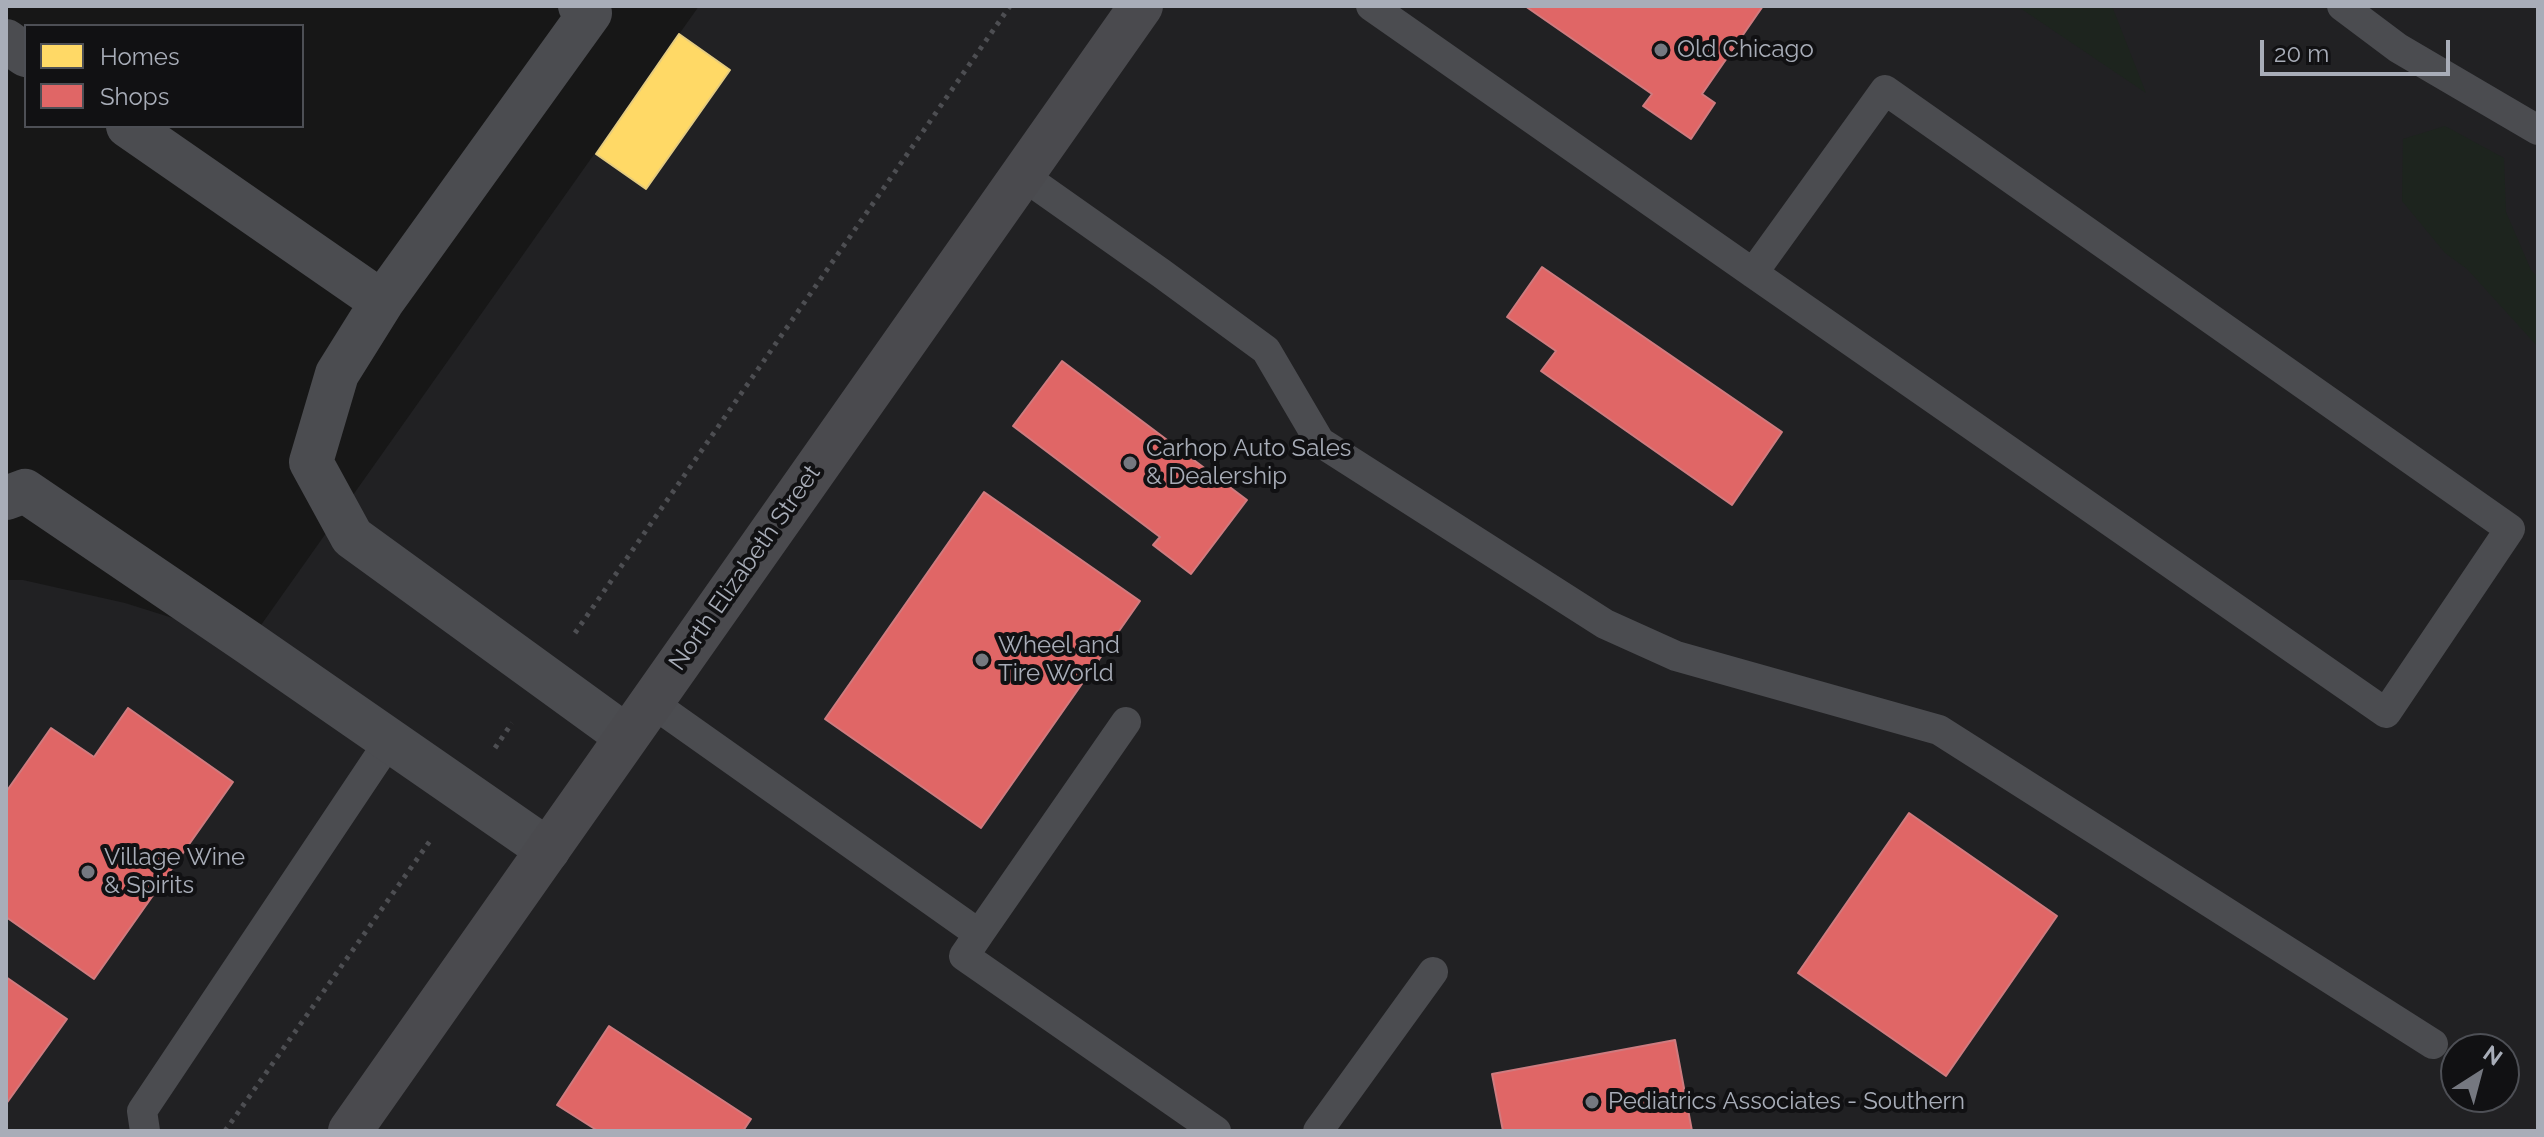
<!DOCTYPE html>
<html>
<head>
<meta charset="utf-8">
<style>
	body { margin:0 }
	#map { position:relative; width:2544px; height:1137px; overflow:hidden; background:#171717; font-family:Raleway,sans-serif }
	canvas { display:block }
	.frame { position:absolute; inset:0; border:8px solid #a8adb8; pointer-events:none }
	.legend { position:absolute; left:24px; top:24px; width:280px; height:104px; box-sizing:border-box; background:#111113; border:2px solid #4d4f55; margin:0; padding:10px 14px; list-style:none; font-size:24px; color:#a8adb8 }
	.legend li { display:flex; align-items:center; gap:16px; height:40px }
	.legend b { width:40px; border:2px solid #4d4f55 }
	.north { position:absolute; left:2440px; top:1033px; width:80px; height:80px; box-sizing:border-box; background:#111113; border:2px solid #4d4f55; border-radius:50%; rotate:36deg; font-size:22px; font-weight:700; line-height:32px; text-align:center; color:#a8adb8 }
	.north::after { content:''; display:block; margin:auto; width:28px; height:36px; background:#757880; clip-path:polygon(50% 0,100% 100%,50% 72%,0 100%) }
	.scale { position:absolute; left:2260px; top:40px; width:190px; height:36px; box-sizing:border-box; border:4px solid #a8adb8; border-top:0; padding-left:10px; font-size:24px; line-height:28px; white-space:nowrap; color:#a8adb8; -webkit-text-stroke:6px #111113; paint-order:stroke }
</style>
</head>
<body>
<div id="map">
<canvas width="2544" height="1137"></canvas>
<div class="frame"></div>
<ul class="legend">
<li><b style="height:22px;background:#ffd966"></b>Homes</li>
<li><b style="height:22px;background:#e06666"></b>Shops</li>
</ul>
<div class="north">N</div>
<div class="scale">20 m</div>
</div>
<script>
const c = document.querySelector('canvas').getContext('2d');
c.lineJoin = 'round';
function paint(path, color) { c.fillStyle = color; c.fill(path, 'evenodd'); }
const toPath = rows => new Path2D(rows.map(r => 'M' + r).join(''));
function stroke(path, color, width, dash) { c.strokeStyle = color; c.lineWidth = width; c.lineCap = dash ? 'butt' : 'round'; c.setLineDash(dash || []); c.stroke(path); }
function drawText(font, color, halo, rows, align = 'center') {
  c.font = font + ' Raleway,sans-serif'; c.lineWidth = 8; c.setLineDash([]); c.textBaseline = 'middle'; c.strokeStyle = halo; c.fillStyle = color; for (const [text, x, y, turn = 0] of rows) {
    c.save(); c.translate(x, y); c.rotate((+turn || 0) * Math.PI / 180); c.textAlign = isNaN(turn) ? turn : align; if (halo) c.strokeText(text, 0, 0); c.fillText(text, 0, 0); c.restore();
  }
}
paint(toPath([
	[699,6,2538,6,2538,1131,6,1131,6,580,23,580,125,603,249,642],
	[2456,1049,2504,1049,2504,1097,2456,1097]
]), '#212123');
paint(toPath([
	[2017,6,2112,6,2146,93],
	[2445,126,2504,158,2506,212,2531,270,2538,277,2538,347,2467,269,2445,253,2402,201,2403,139]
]), '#1d241e');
const homes = toPath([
	[679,34,730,70,646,189,596,154,679,34]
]);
paint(homes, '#ffd966');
stroke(homes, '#e5cc7f', 2);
const shops = toPath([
	[1525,6,1763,6,1702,94,1715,103,1691,139,1643,106,1652,94,1525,6],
	[1542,267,1782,432,1732,505,1541,371,1556,351,1507,317,1542,267],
	[1062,361,1247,500,1191,574,1153,545,1160,537,1013,426,1062,361],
	[984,492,1140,601,981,828,825,719,984,492],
	[128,708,233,782,94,979,6,917,6,792,51,728,94,757,128,708],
	[1909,813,2057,916,1946,1076,1798,973,1909,813],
	[6,977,67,1019,6,1104,6,977],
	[609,1026,751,1119,743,1131,598,1131,557,1105,609,1026],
	[1675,1040,1692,1131,1503,1131,1492,1074,1675,1040]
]);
paint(shops, '#e06666');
stroke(shops, '#cf7b7f', 2);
stroke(toPath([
	[575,633,1010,6],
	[495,748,512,723],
	[225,1131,432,838]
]), '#4d4e52', 5, [4, 6]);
stroke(toPath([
	[1371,6,1753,273,2386,713,2510,529,1885,90,1753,273],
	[2342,6,2398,48,2538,130],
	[1022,175,1161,273,1266,350,1320,442,1605,624,1676,656,1939,730,2433,1044],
	[651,702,979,934,964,956,1216,1131],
	[979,934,1126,722],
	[145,1131,142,1111,390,740],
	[1318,1131,1433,972]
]), '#4b4c50', 30);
stroke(toPath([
	[580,6,590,13,382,302,337,374,311,462,352,537,626,736],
	[6,41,26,55],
	[128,126,382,302],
	[6,498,25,491,249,643,548,850]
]), '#4b4c50', 44);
stroke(toPath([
	[350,1131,1141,6]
]), '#4a4a4e', 44);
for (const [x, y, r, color] of [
	[1661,50,8,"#757880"],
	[1130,463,8,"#757880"],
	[982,660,8,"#757880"],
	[88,872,8,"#757880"],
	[1592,1102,8,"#757880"]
]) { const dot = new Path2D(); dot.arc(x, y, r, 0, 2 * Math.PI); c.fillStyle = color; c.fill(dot); stroke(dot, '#111113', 3); }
drawText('24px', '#a8adb8', '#111113', [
	["Old Chicago",1677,50],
	["Carhop Auto Sales",1146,449],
	["& Dealership",1146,477],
	["Wheel and",998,646],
	["Tire World",998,674],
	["Village Wine",104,858],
	["& Spirits",104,886],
	["Pediatrics Associates - Southern",1608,1102]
], 'left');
drawText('24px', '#a8adb8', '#111113', [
	["North Elizabeth Street",745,568,-55]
]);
</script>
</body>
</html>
